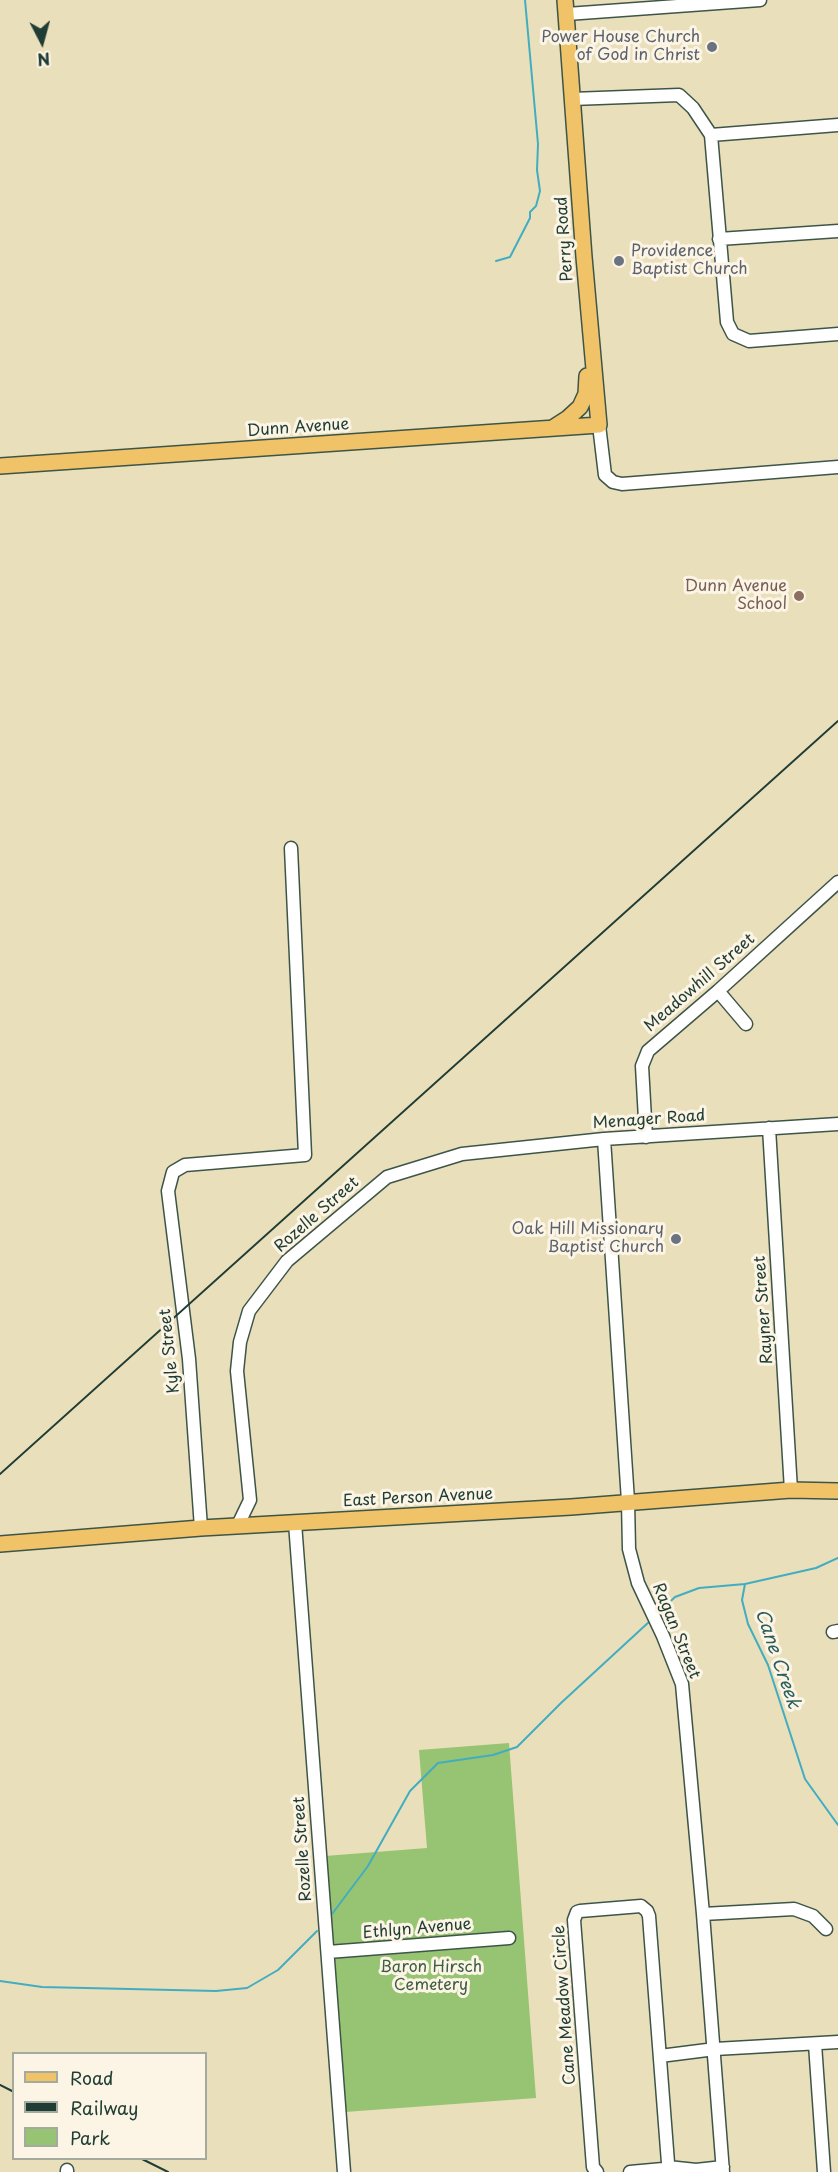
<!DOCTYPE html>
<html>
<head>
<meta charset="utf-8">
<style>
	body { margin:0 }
	#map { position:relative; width:838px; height:2172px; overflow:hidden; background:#eadfbb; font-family:"Playpen Sans",sans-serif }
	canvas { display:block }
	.legend { position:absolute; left:12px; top:2052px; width:195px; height:108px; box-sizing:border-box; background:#fcf5e5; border:2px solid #a4ab9e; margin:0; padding:8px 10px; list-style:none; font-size:18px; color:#1f3d34 }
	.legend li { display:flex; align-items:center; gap:12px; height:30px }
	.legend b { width:30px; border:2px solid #a4ab9e }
	.north { position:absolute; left:12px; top:12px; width:60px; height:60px; -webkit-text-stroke:4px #fcf5e5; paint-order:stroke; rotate:174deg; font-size:16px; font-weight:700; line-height:24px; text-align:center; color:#1f3d34 }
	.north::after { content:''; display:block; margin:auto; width:21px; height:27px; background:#1f3d34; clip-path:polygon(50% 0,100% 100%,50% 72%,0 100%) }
</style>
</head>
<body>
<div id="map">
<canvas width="838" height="2172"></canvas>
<ul class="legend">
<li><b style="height:8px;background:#f1c369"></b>Road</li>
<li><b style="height:8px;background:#1f3d34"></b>Railway</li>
<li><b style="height:16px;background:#96c472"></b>Park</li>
</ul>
<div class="north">N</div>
</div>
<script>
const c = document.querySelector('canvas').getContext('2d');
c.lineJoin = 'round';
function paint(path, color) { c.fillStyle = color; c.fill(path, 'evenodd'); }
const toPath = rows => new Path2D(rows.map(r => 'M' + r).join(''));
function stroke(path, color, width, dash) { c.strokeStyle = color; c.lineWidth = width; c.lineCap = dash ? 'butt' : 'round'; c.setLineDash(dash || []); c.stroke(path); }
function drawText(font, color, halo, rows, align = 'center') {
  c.font = font + ' "Playpen Sans",sans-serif'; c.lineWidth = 6; c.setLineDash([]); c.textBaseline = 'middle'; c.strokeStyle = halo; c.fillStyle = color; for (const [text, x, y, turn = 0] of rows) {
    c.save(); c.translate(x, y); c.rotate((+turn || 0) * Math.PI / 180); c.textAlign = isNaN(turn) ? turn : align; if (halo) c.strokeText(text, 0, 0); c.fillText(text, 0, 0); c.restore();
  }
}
paint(toPath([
	[509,1743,536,2098,345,2112,325,1856,427,1848,419,1750]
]), '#96c472');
stroke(toPath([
	[496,261,510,257,530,218,530,212,536,206,540,191,537,170,538,144,525,0],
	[838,1558,816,1568,745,1584,742,1600,748,1624,768,1665,805,1779,838,1825],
	[656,1615,675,1597,699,1588,745,1584],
	[332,1914,368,1866,410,1791,438,1763,493,1755,517,1747,561,1703,650,1621],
	[0,1981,42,1987,216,1991,247,1988,278,1970,317,1931]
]), '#42adc0', 2);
const minor = toPath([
	[567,14,760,0],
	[572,99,679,95,693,108,711,135,838,125],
	[711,135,727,322,733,334,749,341,838,334],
	[719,239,838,231],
	[599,425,605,475,613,482,622,484,838,467],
	[718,991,746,1024],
	[769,1128,791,1490],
	[646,1137,642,1066,648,1051,718,991,838,882],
	[604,1139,628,1501,629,1549,638,1583,663,1636,682,1684,703,1914,723,2172],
	[295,1523,344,2172],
	[237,1527,250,1500,237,1371,240,1342,249,1311,287,1261,387,1177,462,1154,604,1139,838,1124],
	[201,1528,189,1359,168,1191,173,1172,185,1165,305,1155,291,848],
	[833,1632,838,1631],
	[703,1914,794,1909,813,1916,826,1929],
	[328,1952,509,1938],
	[815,2044,824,2172],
	[660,2056,715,2049,838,2042],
	[668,2167,696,2170,723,2167],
	[67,2170,67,2172],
	[597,2172,593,2167,574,1920,577,1912,580,1911,641,1906,647,1911,649,1916,668,2163,668,2167,663,2169,630,2172]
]);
const major = toPath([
	[554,427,568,418,580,407,586,394,587,376],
	[0,466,599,425,584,257,565,0],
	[0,1544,201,1528,571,1507,791,1490,838,1491]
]);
stroke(minor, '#3d5548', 15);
stroke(major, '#3d5548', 18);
stroke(minor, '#fff', 12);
stroke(major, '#f1c369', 15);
stroke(toPath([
	[0,1474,838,721],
	[0,2085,14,2092],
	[140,2158,168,2172]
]), '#1f3d34', 2);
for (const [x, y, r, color] of [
	[712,47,6,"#6b7280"],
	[619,261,6,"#6b7280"],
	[799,596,6,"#8d6e63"],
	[676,1239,6,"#6b7280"]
]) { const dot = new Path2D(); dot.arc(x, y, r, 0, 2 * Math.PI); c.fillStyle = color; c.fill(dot); stroke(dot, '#fcf5e5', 2); }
drawText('16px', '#5b616d', '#fcf5e5', [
	["Power House Church",700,38],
	["of God in Christ",700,56],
	["Providence",631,252,"left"],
	["Baptist Church",631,270,"left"],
	["Oak Hill Missionary",664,1230],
	["Baptist Church",664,1248]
], 'right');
drawText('16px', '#1f3d34', '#fcf5e5', [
	["Perry Road",565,239,-94],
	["Dunn Avenue",298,428,-4],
	["Meadowhill Street",700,983,-41],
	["Menager Road",649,1120,-4],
	["Rozelle Street",317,1215,-41],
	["Rayner Street",764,1310,-94],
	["Kyle Street",170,1351,-96],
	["East Person Avenue",418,1498,-3],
	["Ragan Street",676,1631,68],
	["Rozelle Street",303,1849,-94],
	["Ethlyn Avenue",417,1929,-5],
	["Cane Meadow Circle",565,2005,-94]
]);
drawText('16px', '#785e54', '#fcf5e5', [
	["Dunn Avenue",787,587],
	["School",787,605]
], 'right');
drawText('16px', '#3d5f44', '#fcf5e5', [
	["Baron Hirsch",431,1968],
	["Cemetery",431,1986]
]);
drawText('italic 18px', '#2a5f5e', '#fcf5e5', [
	["Cane Creek",777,1659,71]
]);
</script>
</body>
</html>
